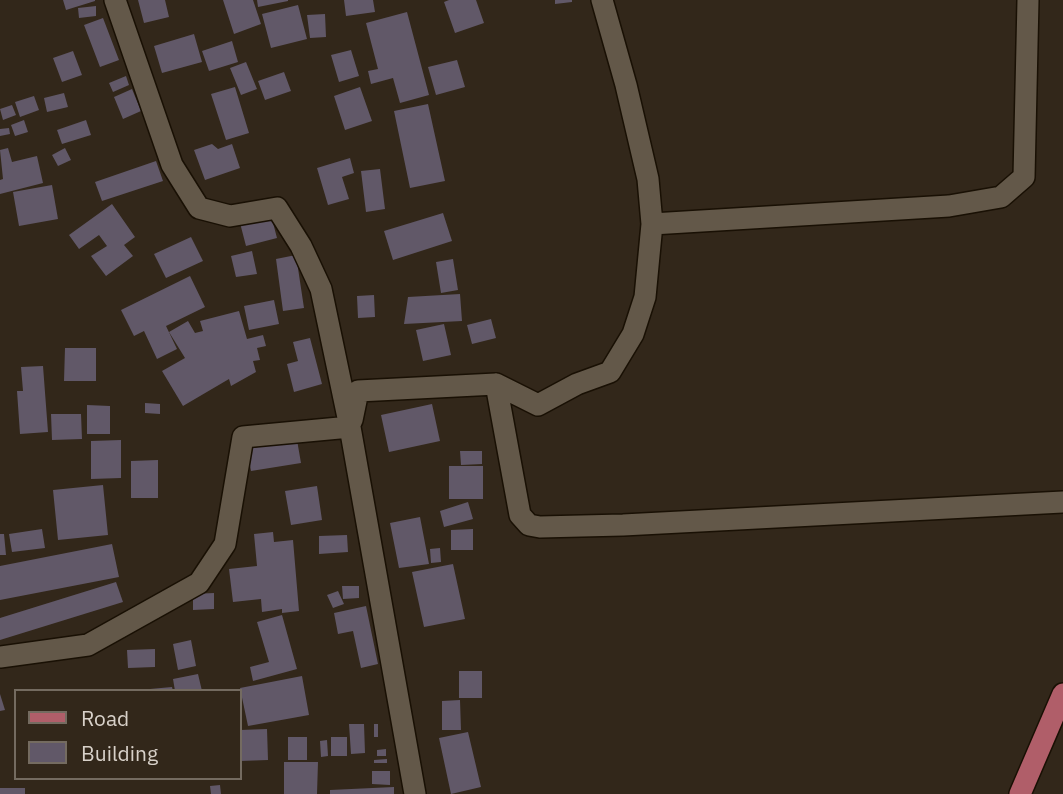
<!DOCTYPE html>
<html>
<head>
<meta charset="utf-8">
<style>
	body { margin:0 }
	#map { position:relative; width:1063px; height:794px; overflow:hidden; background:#32271a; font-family:"IBM Plex Sans",sans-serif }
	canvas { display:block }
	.legend { position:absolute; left:14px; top:689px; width:228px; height:91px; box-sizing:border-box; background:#32271a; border:2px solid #746b60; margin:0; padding:9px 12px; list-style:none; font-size:21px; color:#d8d1c9 }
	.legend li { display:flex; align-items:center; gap:14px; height:35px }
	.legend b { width:35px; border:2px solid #746b60 }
</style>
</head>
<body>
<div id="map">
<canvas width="1063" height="794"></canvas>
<ul class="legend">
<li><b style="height:9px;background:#b05e69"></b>Road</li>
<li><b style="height:19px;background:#615868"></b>Building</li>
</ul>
</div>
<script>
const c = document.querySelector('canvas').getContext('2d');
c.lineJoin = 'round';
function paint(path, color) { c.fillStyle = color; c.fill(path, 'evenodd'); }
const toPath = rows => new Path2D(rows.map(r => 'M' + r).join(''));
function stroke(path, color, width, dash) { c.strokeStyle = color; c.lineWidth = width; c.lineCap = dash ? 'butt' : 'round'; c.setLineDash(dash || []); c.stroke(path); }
paint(toPath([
	[63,0,95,0,95,1,66,10],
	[138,0,165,0,169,17,144,23],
	[223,0,253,0,261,24,234,34],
	[257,0,288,0,288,1,258,7],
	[344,0,373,0,375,12,346,16],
	[449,0,476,0,484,23,455,33,444,2],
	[555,0,572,0,572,2,555,4],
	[298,5,307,39,271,48,262,14],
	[96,6,96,16,79,18,78,8],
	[407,12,429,95,400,103,393,78,371,84,368,71,378,69,366,23],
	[325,14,326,37,310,38,307,15],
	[103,18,119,60,100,67,84,25],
	[194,34,202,62,162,73,154,46],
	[232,41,238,62,209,71,202,51],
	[351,50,359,76,339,82,331,55],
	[73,51,82,75,62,82,53,58],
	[457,60,465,87,436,95,428,67],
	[246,62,257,89,241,95,230,68],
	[284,72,291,91,265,100,258,81],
	[126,76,129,85,113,92,109,83],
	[235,87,249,133,226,140,211,94],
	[360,87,372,121,345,130,334,96],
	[132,89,141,111,123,119,114,97],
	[64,93,68,107,47,112,44,98],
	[34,96,39,110,20,117,15,102],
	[428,104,445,181,410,188,394,111],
	[12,105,16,115,3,120,0,109],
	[24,120,28,132,15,136,11,125],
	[86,120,91,135,62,144,57,130],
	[9,128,10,134,0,136,0,129],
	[212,144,218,149,232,144,240,168,205,180,194,150],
	[8,148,12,162,37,156,43,183,0,194,0,180,3,179,0,150],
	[65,148,71,160,58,166,52,155],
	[350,158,354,173,342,177,349,199,328,205,317,168],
	[156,161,163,181,102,201,95,182],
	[380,169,385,209,366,212,361,171],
	[52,185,58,219,19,226,13,192],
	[112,204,135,237,124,245,133,256,106,276,91,256,107,246,99,235,79,249,69,235],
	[443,213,452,241,393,260,384,231],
	[271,215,277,238,246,246,240,223],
	[191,237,203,261,166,278,154,254],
	[252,251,257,274,236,277,231,256],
	[296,255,304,308,283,311,276,259],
	[453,259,458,290,441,293,436,262],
	[190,276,205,307,166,326,177,349,157,359,144,331,134,336,121,310],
	[460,294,462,321,404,324,408,297],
	[374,295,375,317,358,318,357,296],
	[274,300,279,324,249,330,244,306],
	[239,311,247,339,263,335,266,346,257,348,260,360,253,361,256,372,231,386,229,379,183,406,162,371,185,358,169,332,188,321,195,333,203,331,200,321],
	[491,319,496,338,472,344,467,325],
	[444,324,451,355,423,361,416,330],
	[310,338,322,384,294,392,287,364,298,361,293,342],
	[65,348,96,348,96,381,64,381],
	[43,366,48,432,20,434,17,391,23,391,21,367],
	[145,403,160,404,160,414,145,413],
	[432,404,440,441,389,452,381,415],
	[87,405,110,406,110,434,87,434],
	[51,414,81,414,82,439,52,440],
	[121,440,121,478,91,479,91,441],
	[297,440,301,463,251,471,247,449],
	[460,451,482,451,482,464,461,465],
	[158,460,158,498,131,498,131,461],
	[449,466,483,466,483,499,449,499],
	[103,485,108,535,58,540,53,490],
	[317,486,322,520,291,525,285,491],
	[468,502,473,519,444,527,440,511],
	[420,517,429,564,399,568,390,523],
	[42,529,45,548,12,552,9,534],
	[473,529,473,550,451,550,451,530],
	[273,532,274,542,293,540,299,611,282,613,282,609,262,612,261,599,233,602,229,569,257,566,254,534],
	[0,534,4,534,6,555,0,555],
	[347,535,348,552,319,554,319,536],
	[112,544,119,577,0,600,0,566],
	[440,548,441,562,431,563,430,549],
	[453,564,465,619,424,627,412,572],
	[116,582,123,602,0,640,0,618],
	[342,586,359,586,359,598,343,599],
	[338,591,344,604,333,608,327,595],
	[214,593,214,609,193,610,193,594],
	[366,606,378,664,361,668,353,631,338,634,334,613],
	[282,615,297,669,253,681,250,667,269,662,257,622],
	[191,640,196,666,178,670,173,644],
	[155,649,155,667,128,668,127,650],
	[459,671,482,671,482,698,459,698],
	[198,674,202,691,175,691,173,679],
	[302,676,309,715,248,726,240,688],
	[172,687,173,691,150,691,150,689],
	[0,694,5,710,0,711],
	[460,700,461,730,442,730,442,701],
	[349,724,364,724,365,753,351,754],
	[374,724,378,724,378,737,374,737],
	[267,729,268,760,240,761,240,730],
	[468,732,481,787,451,794,439,738],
	[288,737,307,737,307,760,288,760],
	[331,737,347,737,347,756,331,756],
	[327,740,328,756,321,757,320,741],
	[386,749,386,756,377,756,377,750],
	[387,759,387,763,374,763,374,760],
	[284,762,318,762,317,794,284,794],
	[372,771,390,771,390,785,372,784],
	[220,785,221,794,211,794,210,786],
	[394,787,394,794,330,794,330,790],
	[0,788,25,788,25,794,0,794]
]), '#615868');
const minor = toPath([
	[115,0,172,165,199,208,230,216,277,208,301,246,321,289,350,427,415,794],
	[652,224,949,206,1001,197,1024,177,1028,0],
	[496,384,520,515,529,525,540,527,623,525,1063,502],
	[352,420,358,391,496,384,538,405,577,384,610,372,633,334,645,297,652,224,648,179,626,85,602,0],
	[0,657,88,645,199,583,225,544,243,437,350,427]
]);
const primary = toPath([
	[1020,794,1063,694]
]);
stroke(minor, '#191004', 24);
stroke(primary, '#191004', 24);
stroke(minor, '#635849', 21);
stroke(primary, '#b05e69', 21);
</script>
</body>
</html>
